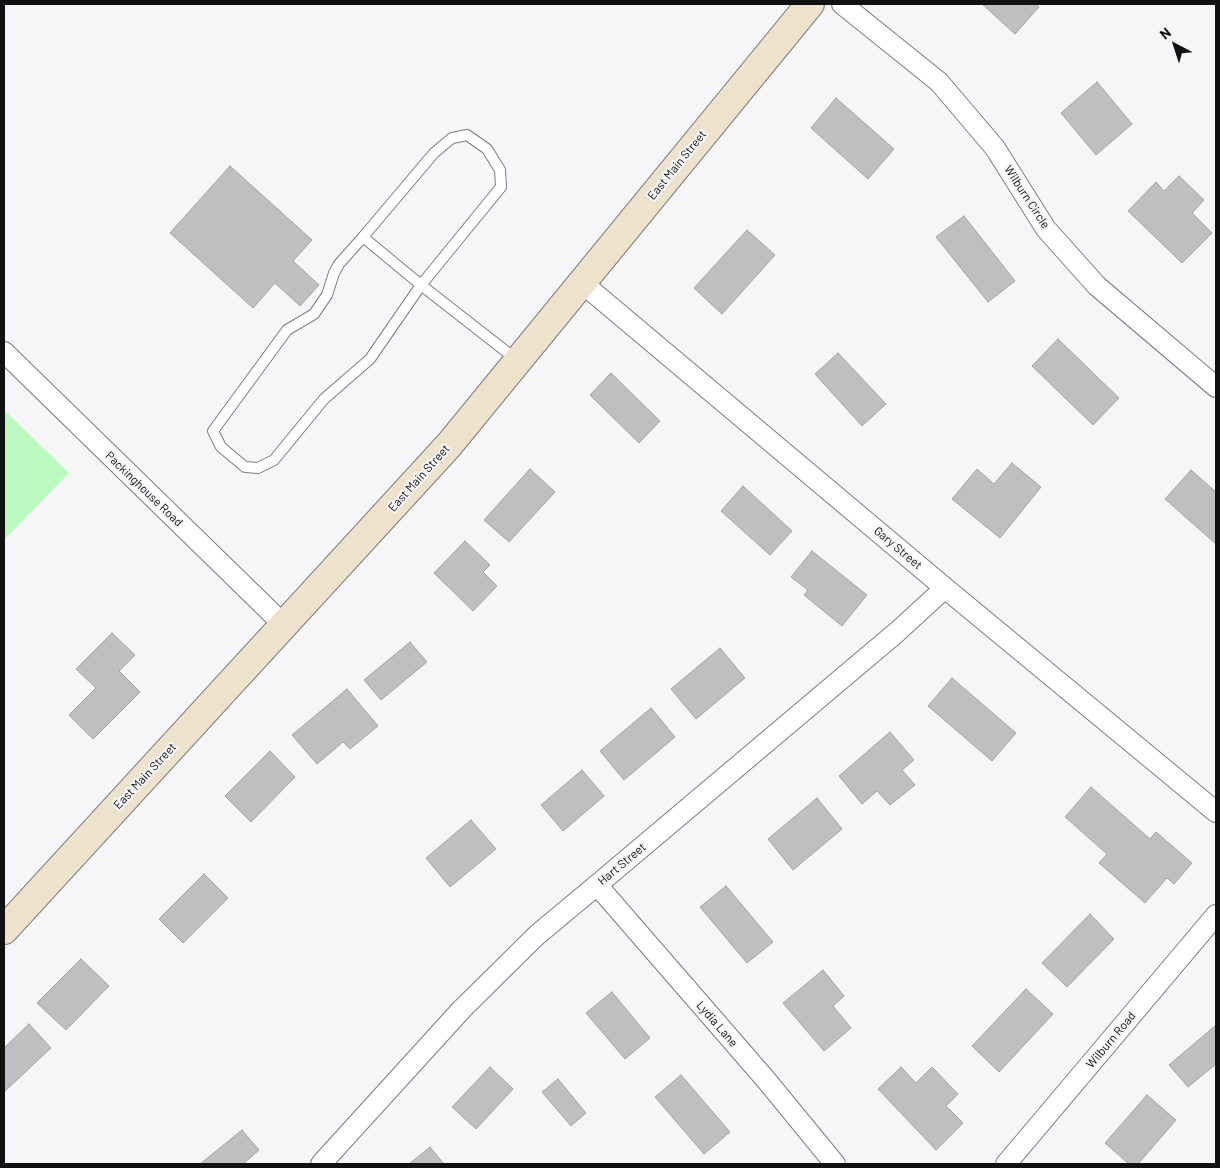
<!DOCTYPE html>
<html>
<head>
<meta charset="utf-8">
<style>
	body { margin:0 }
	#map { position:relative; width:1220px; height:1168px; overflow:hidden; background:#f6f6f9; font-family:Barlow,sans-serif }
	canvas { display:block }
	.frame { position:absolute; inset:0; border:5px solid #111112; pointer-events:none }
	.north { position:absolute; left:1150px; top:20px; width:50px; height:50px; -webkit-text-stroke:4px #f6f6f9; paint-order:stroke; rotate:320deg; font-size:14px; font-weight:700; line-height:20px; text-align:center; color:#111112 }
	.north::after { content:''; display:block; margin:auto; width:18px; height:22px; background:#111112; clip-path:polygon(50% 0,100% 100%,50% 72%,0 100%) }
</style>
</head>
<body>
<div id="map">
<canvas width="1220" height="1168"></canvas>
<div class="frame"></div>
<div class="north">N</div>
</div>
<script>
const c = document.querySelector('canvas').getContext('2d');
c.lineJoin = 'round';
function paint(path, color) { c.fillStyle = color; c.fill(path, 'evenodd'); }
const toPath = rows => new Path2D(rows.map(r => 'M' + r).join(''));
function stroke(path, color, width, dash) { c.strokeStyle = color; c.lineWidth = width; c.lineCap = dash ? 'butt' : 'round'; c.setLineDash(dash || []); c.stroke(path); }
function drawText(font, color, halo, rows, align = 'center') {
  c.font = font + ' Barlow,sans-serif'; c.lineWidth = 4; c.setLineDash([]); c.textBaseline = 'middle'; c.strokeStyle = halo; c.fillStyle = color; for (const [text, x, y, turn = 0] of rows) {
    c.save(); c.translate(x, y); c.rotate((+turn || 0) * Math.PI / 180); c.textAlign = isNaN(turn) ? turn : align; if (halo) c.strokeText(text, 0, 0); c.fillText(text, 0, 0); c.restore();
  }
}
paint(toPath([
	[4,410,69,473,4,540]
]), '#baf9bf');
const building = toPath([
	[982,4,1035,4,1039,7,1015,34,982,4],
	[1097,82,1132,124,1096,155,1061,113,1097,82],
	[836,98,894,149,868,179,811,128,836,98],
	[230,166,312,240,293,261,319,285,300,306,275,283,253,308,170,233,230,166],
	[1179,176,1204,200,1192,213,1212,233,1182,263,1128,211,1156,182,1164,191,1179,176],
	[964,216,1015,281,988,302,936,237,964,216],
	[747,230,775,255,722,314,694,288,747,230],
	[1058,339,1119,398,1093,425,1032,366,1058,339],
	[838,353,886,404,862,426,815,374,838,353],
	[611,373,660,421,639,443,590,395,611,373],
	[1012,463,1041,487,1000,538,952,499,977,469,994,484,1012,463],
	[530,469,555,492,509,542,484,520,530,469],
	[1191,470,1216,492,1216,544,1165,499,1191,470],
	[743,486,792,531,770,555,721,511,743,486],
	[465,541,490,565,483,572,497,586,473,611,434,573,465,541],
	[812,551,867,595,842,626,804,595,808,590,791,577,812,551],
	[112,633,135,655,119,671,140,692,93,739,69,715,96,688,76,669,112,633],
	[410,642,427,662,381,700,364,680,410,642],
	[720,648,745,678,696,719,671,689,720,648],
	[952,678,1016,733,992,761,928,706,952,678],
	[347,689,378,726,350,749,343,742,317,764,292,735,347,689],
	[651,708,675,737,624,780,600,751,651,708],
	[890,732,914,760,902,770,915,785,890,805,877,791,862,804,839,776,890,732],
	[270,751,295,777,251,822,225,796,270,751],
	[582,770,604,796,563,831,541,805,582,770],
	[1091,787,1150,839,1156,832,1192,863,1174,884,1167,878,1145,903,1099,863,1107,854,1065,817,1091,787],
	[817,798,842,829,793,870,768,839,817,798],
	[471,820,496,849,450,887,426,858,471,820],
	[204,874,228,898,183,943,159,919,204,874],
	[726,886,773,942,747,963,700,907,726,886],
	[1090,914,1114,939,1067,987,1042,963,1090,914],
	[81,959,109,986,66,1030,37,1003,81,959],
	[823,970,844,996,833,1006,851,1028,824,1051,783,1003,823,970],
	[1026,989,1053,1014,999,1072,972,1046,1026,989],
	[612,992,650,1038,625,1059,586,1013,612,992],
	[29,1024,51,1048,4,1092,4,1048,29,1024],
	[1216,1025,1216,1064,1188,1087,1169,1065,1216,1025],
	[490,1067,513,1089,476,1129,452,1107,490,1067],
	[901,1067,916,1083,932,1067,958,1094,946,1106,963,1123,936,1150,878,1089,901,1067],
	[681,1075,730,1132,704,1154,655,1097,681,1075],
	[558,1079,586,1113,571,1126,542,1092,558,1079],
	[1147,1095,1176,1120,1138,1164,1129,1164,1105,1143,1147,1095],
	[242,1130,259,1150,243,1164,200,1164,242,1130],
	[430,1147,444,1164,409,1164,430,1147]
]);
paint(building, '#bfbec0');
stroke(building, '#a3a2a5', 1);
const service = toPath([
	[363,237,421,285,501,187,500,170,487,149,467,135,452,138,434,153,363,237,339,264,334,273,327,295,314,314,287,330,213,431,221,447,245,467,258,468,274,460,324,399,370,359,421,285,517,360]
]);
const minor = toPath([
	[842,4,939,82,995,148,1046,229,1097,286,1216,387],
	[581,282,945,588,1216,812],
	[4,352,284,625],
	[597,885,767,1081,835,1164],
	[321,1164,462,1009,537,935,597,885,897,632,945,588],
	[1006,1164,1216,915]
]);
const secondary = toPath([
	[4,930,449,445,810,4]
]);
stroke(service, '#7c7d7f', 12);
stroke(minor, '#7c7d7f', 22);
stroke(secondary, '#7c7d7f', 30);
stroke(service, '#fff', 10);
stroke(minor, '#fff', 20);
stroke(secondary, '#ede3cd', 28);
drawText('12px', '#111112', '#f6f6f9', [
	["East Main Street",677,165,-51],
	["Wilburn Circle",1027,197,57],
	["East Main Street",419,478,-48],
	["Packinghouse Road",144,489,44],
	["Gary Street",898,548,40],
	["East Main Street",145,776,-47],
	["Hart Street",622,864,-40],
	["Lydia Lane",717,1024,49],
	["Wilburn Road",1111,1040,-50]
]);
</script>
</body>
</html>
